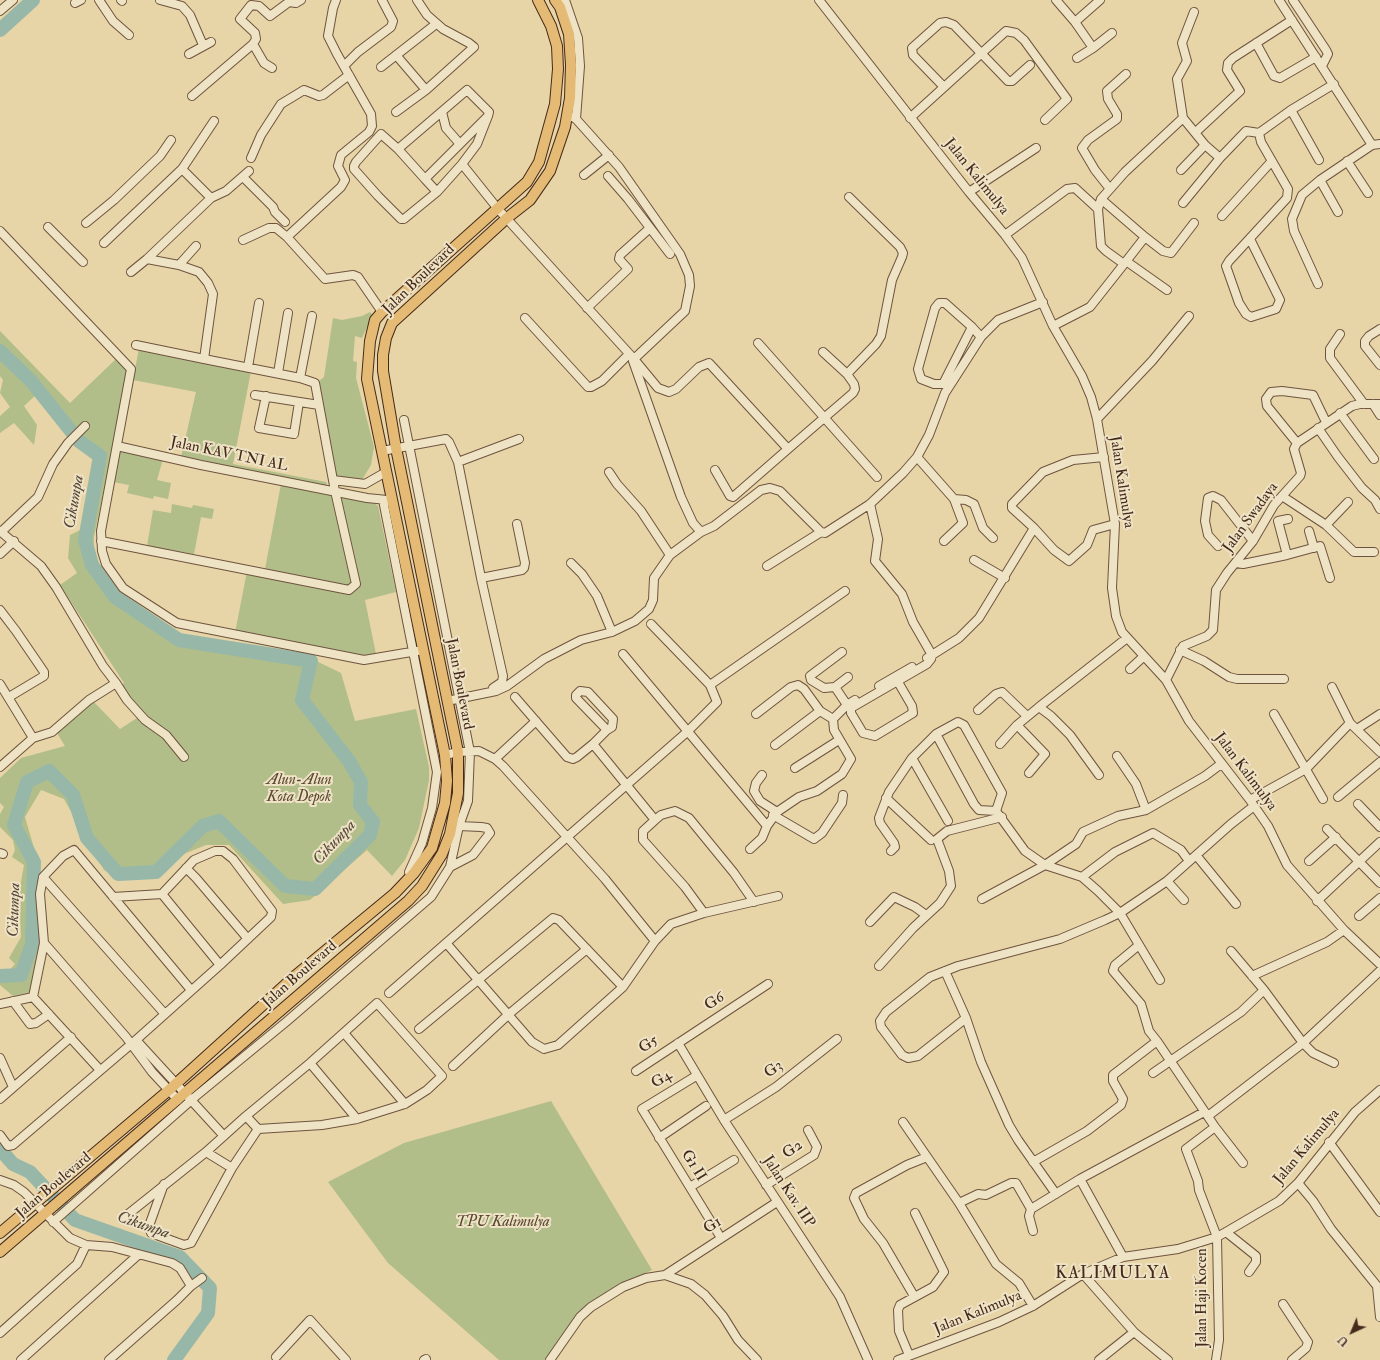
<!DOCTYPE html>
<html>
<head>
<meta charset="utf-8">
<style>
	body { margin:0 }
	#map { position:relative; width:1380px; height:1360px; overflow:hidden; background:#e7d4a7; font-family:"IM FELL Double Pica",serif }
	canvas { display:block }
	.north { position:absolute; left:1332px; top:1312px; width:40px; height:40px; -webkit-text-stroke:3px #efe3c6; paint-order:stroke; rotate:224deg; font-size:11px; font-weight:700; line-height:16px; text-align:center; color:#452a1b }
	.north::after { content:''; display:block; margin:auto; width:14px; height:18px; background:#452a1b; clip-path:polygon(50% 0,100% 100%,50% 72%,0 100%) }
</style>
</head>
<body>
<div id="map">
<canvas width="1380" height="1360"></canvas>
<div class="north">U</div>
</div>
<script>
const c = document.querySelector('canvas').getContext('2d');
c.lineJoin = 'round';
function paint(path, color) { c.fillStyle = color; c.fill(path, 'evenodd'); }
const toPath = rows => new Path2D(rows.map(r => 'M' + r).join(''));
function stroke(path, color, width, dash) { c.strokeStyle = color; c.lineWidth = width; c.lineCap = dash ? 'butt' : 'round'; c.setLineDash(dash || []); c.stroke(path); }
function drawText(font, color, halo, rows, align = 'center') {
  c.font = font + ' "IM FELL Double Pica",serif'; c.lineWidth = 4; c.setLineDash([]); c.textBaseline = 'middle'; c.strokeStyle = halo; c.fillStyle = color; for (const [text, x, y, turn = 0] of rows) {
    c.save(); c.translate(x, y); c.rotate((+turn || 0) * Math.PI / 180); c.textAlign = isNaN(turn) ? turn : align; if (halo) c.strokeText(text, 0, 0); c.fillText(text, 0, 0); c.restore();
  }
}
paint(toPath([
	[370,312,373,315,362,338,355,336,353,361,357,362,356,378,374,447,371,465,362,480,336,477,318,382,324,377,333,318,342,320,362,316],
	[0,331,70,403,117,358,124,365,128,377,94,537,93,564,116,596,180,638,232,650,245,648,312,659,341,673,355,721,416,709,429,767,429,780,419,828,405,860,392,876,367,850,310,900,283,904,229,845,206,845,120,880,104,870,64,799,41,790,25,817,36,855,41,943,31,992,13,996,0,985,0,977,2,979,15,964,9,958,21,937,19,893,24,865,12,857,15,850,13,840,0,827,0,814,4,807,0,803,0,778,21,758,65,746,57,733,94,702,120,729,137,718,117,688,124,683,60,585,77,573,68,558,70,535,84,528,93,458,79,449,37,394,24,406,37,425,34,445,14,423,0,433,0,416,10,407,0,393,3,380,0,376],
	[139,348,251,371,233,464,326,482,327,484,326,486,181,457,196,392,133,380],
	[120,450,163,459,157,480,171,483,168,499,154,496,153,499,127,493,129,485,113,482,118,452],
	[281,484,371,501,378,506,396,592,365,600,376,654,365,657,235,633,248,566,265,569],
	[172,504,192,508,193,505,214,509,212,519,201,517,194,554,147,546,153,510,171,513],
	[551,1101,652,1270,600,1297,587,1307,570,1324,545,1360,499,1360,388,1263,328,1182,404,1143]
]), '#b1be8a');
stroke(toPath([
	[0,30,33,0],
	[0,351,31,381,79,441,100,456,85,540,92,565,115,597,179,640,311,661,302,700,349,761,361,782,360,805,373,822,370,835,315,889,285,886,219,821,203,826,156,872,118,874,87,838,73,795,49,771,27,782,14,825,34,862,32,944,21,975,0,976],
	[0,1149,13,1164,30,1172,75,1220,180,1257,210,1288,208,1313,174,1360]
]), '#97b8a8', 14);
const minor = toPath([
	[99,0,113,21,129,35],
	[121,0,122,1],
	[160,0,182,6,190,15,203,45],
	[565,0,578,38,580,66,576,119],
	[819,0,969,192,1005,235,1022,258,1053,326,1082,376,1091,397,1097,419,1115,524,1112,588,1116,616,1122,632,1166,680,1189,721,1250,800,1268,826,1287,865,1344,930,1380,964],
	[1056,0,1075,22],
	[1279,0,1372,145],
	[1293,0,1326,50,1328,54,1322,66],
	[75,3,81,0],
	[0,11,13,0],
	[1194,12,1182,43,1187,61,1177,79,1183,118,1205,145,1220,158],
	[1256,43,1274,76,1280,78,1316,57],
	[253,44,264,63,272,68],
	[1093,48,1112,33],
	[189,54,211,42],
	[396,55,426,90],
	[1077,58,1093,48,1075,22,1100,0],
	[344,66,358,52,391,27,393,21,382,0],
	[381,67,436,24],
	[944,87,913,55,912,48,940,23,946,22,954,25,1008,81,1012,81,1030,65],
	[192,96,253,44,256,39,255,33,240,19,251,5,259,6,270,16,289,2,296,3,301,0],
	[396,112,426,90,474,47,469,43,443,29,427,15,417,0],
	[442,112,446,128,460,144],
	[568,115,576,119,619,167,680,254,689,275,690,286,685,311,634,359],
	[910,118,1006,31,1016,33,1024,40,1067,99,1045,120],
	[1198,130,1240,91,1227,70,1228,63,1233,58,1292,20],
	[398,149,467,90,489,112,488,116,425,179,398,149,381,134,356,162,354,166,354,169,378,196,401,219,404,219,437,192,462,164,477,144,488,116],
	[251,158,261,135,281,104,304,90,319,96,323,95,349,75],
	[1319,160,1291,110,1334,84],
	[1347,161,1368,193],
	[462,164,498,209,634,359,658,388,669,392,676,389,699,367,709,363,788,449,853,393,855,389,854,384,847,374,876,344,881,336,892,280,902,257,903,253,900,247,849,197],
	[1181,170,1205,145],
	[584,175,609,155],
	[608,176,628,199,670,254],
	[243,177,273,207,275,212,285,222],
	[425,179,437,192],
	[1320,180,1338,212],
	[1110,189,1125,172,1183,118],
	[969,192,1036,148],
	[211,198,226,191,249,171],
	[1101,199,1145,237],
	[1183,203,1220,158,1246,131,1259,133],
	[1222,216,1271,162],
	[86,223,114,200,160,156,171,140],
	[48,227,83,262],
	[0,231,131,369,101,531,102,551,106,564,123,588,177,623,364,660,423,650],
	[1005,235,1067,189,1075,188,1098,209],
	[287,237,325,279,353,275,358,277,382,312],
	[1250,239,1280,300,1276,309,1251,317,1246,314,1239,303,1226,266,1229,261,1287,198,1288,189,1261,142,1259,133,1291,110],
	[243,240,269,228,276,228,287,237,341,187,345,180,338,166,341,155,369,132,372,126,371,114,337,54,328,36,333,8,336,0],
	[104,243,182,169,214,121],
	[147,259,211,198,182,169],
	[1126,261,1167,290],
	[1124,264,1145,237,1163,251,1171,253,1194,223],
	[179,265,196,246],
	[131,272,147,259,179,265,199,272,208,283,213,294,204,359,136,345],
	[1318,284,1294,231,1292,219,1302,195,1320,180,1372,145,1380,144],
	[587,308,628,269,619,259,620,255,650,228],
	[525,318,588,387,591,387,602,381,629,354],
	[1053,326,1090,307,1124,264,1106,251,1101,246,1098,209,1101,199,1110,189,1095,170,1082,148,1088,140,1117,119,1117,114,1108,99,1107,91,1126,74],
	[972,327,943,384,934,384,921,379,918,369,935,308,939,303,945,303,972,327,981,337],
	[1380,329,1369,336,1365,341,1365,346,1380,365],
	[1340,334,1330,349,1330,358,1364,404],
	[758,343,877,477],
	[823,352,847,374],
	[633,361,681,497,693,523,701,532],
	[248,367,259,303],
	[278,373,288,313],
	[300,378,312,316],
	[255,395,319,405],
	[266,396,259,428,294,434,299,402],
	[1373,404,1380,415],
	[1340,413,1374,459],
	[1097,419,1152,361,1189,316],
	[1318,428,1338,457,1362,488,1375,500,1380,509],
	[1297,443,1267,406,1266,399,1271,392,1282,391,1313,395,1326,422],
	[117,446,201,465,367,498,387,500],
	[382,451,446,439,449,442,458,462,481,578,503,676,502,682,493,688],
	[917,457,954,499,963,523,944,541],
	[458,462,519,439],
	[715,470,730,496,733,497,788,449],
	[609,472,617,484,641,511,670,555],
	[333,480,365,484,386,472],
	[1282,496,1326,525,1354,552,1374,552],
	[954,499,966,500,974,504,983,528,993,538],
	[383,500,437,772,432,808,422,843,409,872],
	[870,504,878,539,875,561,902,594,913,622,932,655,927,658],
	[1326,525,1348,502],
	[1034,528,1054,550,1069,561,1087,545,1093,530,1115,524],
	[0,531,41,566,56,587,103,666,116,683,89,700,52,732,33,738,0,767],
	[1309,531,1314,548],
	[1,532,38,497,53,464,68,443,85,426],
	[101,541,349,590,356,584,335,491,315,383,300,378,204,359],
	[1218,546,1208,535,1205,521,1208,498,1213,496,1221,500,1253,541],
	[0,554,14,541],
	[1287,555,1278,521,1288,519],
	[974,560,1005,578],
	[571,563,582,574,597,596,612,632],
	[1236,563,1243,564,1287,555,1320,546,1330,578],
	[767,566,821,532],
	[481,578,522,570,524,568,525,563,517,524],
	[0,610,16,631,44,672,44,676,9,697],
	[1180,650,1204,661,1229,677,1237,679,1284,679],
	[842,652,810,676,811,680,824,688,835,687,847,705],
	[623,654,767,826,762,838,750,849],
	[1130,669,1143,657],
	[1166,680,1183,646,1207,636,1213,630,1216,590,1227,573,1253,541,1274,505,1300,476,1301,473,1294,449,1297,443,1352,406,1360,404,1380,404],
	[898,682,912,706,913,713,875,736,863,733,851,713,851,708,927,664,931,659,932,655,959,638,979,618,1034,528,1012,508,1012,504,1043,472,1073,460,1104,457],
	[116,683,127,700,145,720,166,735,184,757],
	[0,684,33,738],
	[710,685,845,591],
	[879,686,912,667],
	[835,687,848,677],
	[1332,687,1350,723],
	[515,697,567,757,573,759,577,757,593,744],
	[447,701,496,691,507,686,544,659,581,640,612,632,635,621,649,609,653,600,654,578,670,555,701,532,714,526,761,490,770,488,780,491,821,532,825,533,870,504,903,473,917,457,929,435,945,393,981,337,998,320,1043,302],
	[978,710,996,694,1002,692,1027,716],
	[756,714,791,687,798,685,804,689,820,711,833,719],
	[1274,714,1323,799],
	[1357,729,1380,714],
	[607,730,612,727,613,719,588,692,580,691,576,695,576,698,607,730,593,744,655,820,643,831,643,840,685,887,704,913],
	[936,734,974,804,979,810,996,811,1025,851,1045,865,1082,877,1098,891,1120,913,1160,980],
	[1000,744,1017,725],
	[775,745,820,711],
	[445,755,458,752,479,751,495,759,503,766,605,879,655,941],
	[1117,756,1136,784,1146,810],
	[912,758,948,821],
	[495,759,536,721],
	[795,768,839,740],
	[1029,773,1045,754,1017,725,1039,707],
	[762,775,756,783,754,791,760,801,777,812],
	[1099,775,1070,735,1051,716,1039,707,1127,638],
	[1338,797,1380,762],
	[886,798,931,840],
	[1250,800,1306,769,1350,723,1380,752],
	[1358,804,1380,827],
	[773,815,814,839,822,833,842,803,843,795],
	[655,820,661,815,675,811,689,818,734,873,754,902],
	[767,826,777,812,799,797,817,791,842,774,851,759,834,730,833,719,847,705,855,700],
	[1327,829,1380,883],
	[891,851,895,847,894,843,880,823,879,818,889,792,912,758,936,734,958,722,964,725,1002,793,996,811],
	[0,853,3,854],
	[1196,855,1236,904],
	[1309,861,1336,837],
	[450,867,473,855,490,833,487,828,481,827,459,826],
	[186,868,196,878,248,939],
	[43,877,164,1013],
	[1082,877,1115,852,1153,833,1181,850,1189,861],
	[1167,881,1184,900],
	[162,894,220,965],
	[982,899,1045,865,1076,844,1083,832,1118,816,1146,810,1205,776,1221,764],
	[1317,901,1380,842],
	[1359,916,1380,898],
	[870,922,894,897,915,907,926,915],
	[44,943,126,1037,152,1072,178,1100],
	[447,944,532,1042,544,1049,558,1045,623,987,655,941,671,924,704,913,778,896],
	[1139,945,1115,965,1113,971,1141,1004,1149,1031,1157,1041],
	[1231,951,1264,990],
	[879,966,913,928,940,903,951,886,949,871,937,839,947,831,1002,817],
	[945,971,966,1018,981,1062,1009,1125,1018,1140,1056,1194],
	[1252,976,1327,942,1344,930],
	[389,993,687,732,717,702,710,685,651,624],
	[33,997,44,943,40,894,43,877,63,856,74,850,191,990],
	[33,997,100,1070],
	[13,1001,30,1024,36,1023,49,1014],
	[0,1004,33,997],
	[966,1018,918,1056,908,1058,902,1055,881,1027,880,1021,886,1012,930,977,958,966,1060,939,1105,920,1120,913,1167,881,1231,824,1254,806],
	[419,1029,553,918,559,920,623,987],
	[344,1033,405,1104],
	[136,1040,224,1136],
	[678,1043,724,1120,840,1297,868,1360],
	[0,1058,13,1087],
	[310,1063,357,1119],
	[453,1066,509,1014,587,949],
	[636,1071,768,984],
	[1153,1073,1241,1012,1264,990,1303,1043,1313,1053,1334,1063],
	[696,1076,642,1109,721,1238],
	[0,1099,71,1037],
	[1208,1116,1303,1043,1380,971],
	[724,1120,776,1087,837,1039],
	[903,1122,959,1203,996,1264,1019,1283,1033,1306],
	[1215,1127,1186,1149,1198,1181,1199,1190,1217,1237,1219,1340,1216,1360],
	[0,1135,8,1146,13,1145,136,1040,220,965,271,917,272,911,233,859,223,851,215,851,194,860,162,894,113,897],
	[659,1138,706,1106],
	[1329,1142,1380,1212],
	[1033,1162,1087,1131,1121,1105,1123,1099,1113,1081,1113,1075,1157,1041,1215,1127,1243,1163],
	[232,1168,258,1129],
	[1080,1179,1123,1257],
	[0,1180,14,1185,24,1192,70,1238,86,1245,77,1264,0,1333],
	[1298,1183,1313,1201,1331,1229,1377,1286,1380,1317],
	[164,1184,149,1226,151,1233,184,1245,191,1243,232,1168,206,1152],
	[766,1185,814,1155,817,1147,808,1130],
	[690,1187,734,1160],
	[959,1203,978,1194,986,1195,1011,1183,1016,1183,1031,1209],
	[122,1219,206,1152,246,1116,310,1063,377,1003,442,1076,427,1090,405,1104,357,1119,322,1125,258,1129,246,1116],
	[53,1222,196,1096,286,1022,431,897,450,867,459,826,468,801,470,752,404,420],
	[1033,1231,1029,1216,1031,1209,1080,1179,1204,1112],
	[1226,1232,1256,1256,1256,1262,1249,1272],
	[86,1245,112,1247,172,1263,180,1268,191,1286,202,1278],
	[1083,1274,1134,1332,1168,1360],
	[665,1275,777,1202],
	[914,1296,883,1243,864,1219,854,1198,856,1193,907,1165,927,1157],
	[1283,1304,1308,1342,1306,1348,1292,1360],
	[909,1355,899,1331,898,1310,900,1305,933,1287,944,1272,915,1213],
	[276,1357,310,1320,346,1360],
	[21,1360,138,1255],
	[109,1360,177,1300,191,1286],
	[424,1360,426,1359],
	[550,1360,580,1317,591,1307,623,1287,646,1278,665,1275,691,1284,705,1295,723,1316,738,1340,757,1360],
	[898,1360,999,1322,1033,1306,1083,1274,1123,1257,1178,1249,1217,1237,1226,1232,1279,1201,1298,1183,1355,1112,1380,1090],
	[1099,1360,1134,1332]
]);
const major = toPath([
	[0,1233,169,1090,296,975,395,893,414,873,432,848,445,803,447,781,445,755,367,379,370,341,375,320,382,312,527,182,539,162,555,104,558,69,557,46,551,26,538,0],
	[0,1252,408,901,422,886,442,854,450,834,458,793,458,752,396,448,383,371,383,355,386,338,392,323,507,218,530,200,550,171,565,127,570,98,571,65,569,34,560,7,555,0]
]);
stroke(minor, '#6e543e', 10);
stroke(major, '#452a1b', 12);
stroke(minor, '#efe3c6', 8);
stroke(major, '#e4ba74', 10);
drawText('15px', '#452a1b', '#efe3c6', [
	["Jalan Kalimulya",976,177,51],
	["Jalan Boulevard",419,280,-44],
	["Jalan KAV TNI AL",229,455,12],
	["Jalan Kalimulya",1121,482,81],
	["Jalan Swadaya",1251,518,-54],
	["Jalan Boulevard",459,684,79],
	["Jalan Kalimulya",1245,772,53],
	["Jalan Boulevard",300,975,-41],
	["G6",715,1002,-33],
	["G5",649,1045,-34],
	["G3",774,1070,-37],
	["G4",662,1080,-31],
	["Jalan Kalimulya",1307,1147,-50],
	["G2",793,1150,-35],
	["G1 II",693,1166,58],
	["Jalan Boulevard",54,1186,-40],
	["Jalan Kav. IIP",788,1192,57],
	["G1",713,1226,-33],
	["Jalan Haji Kocen",1203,1298,-90],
	["Jalan Kalimulya",978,1313,-22]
]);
drawText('italic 15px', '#5b4831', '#efe3c6', [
	["Alun-Alun",299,781],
	["Kota Depok",299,798],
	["TPU Kalimulya",503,1223]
]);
drawText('italic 16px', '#554637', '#efe3c6', [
	["Cikumpa",75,502,-80],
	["Cikumpa",335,843,-47],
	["Cikumpa",15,910,-88],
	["Cikumpa",143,1226,19]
]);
c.letterSpacing = '1px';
drawText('17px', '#452a1b', '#efe3c6', [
	["KALIMULYA",1113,1274]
]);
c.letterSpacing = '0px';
</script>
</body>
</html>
